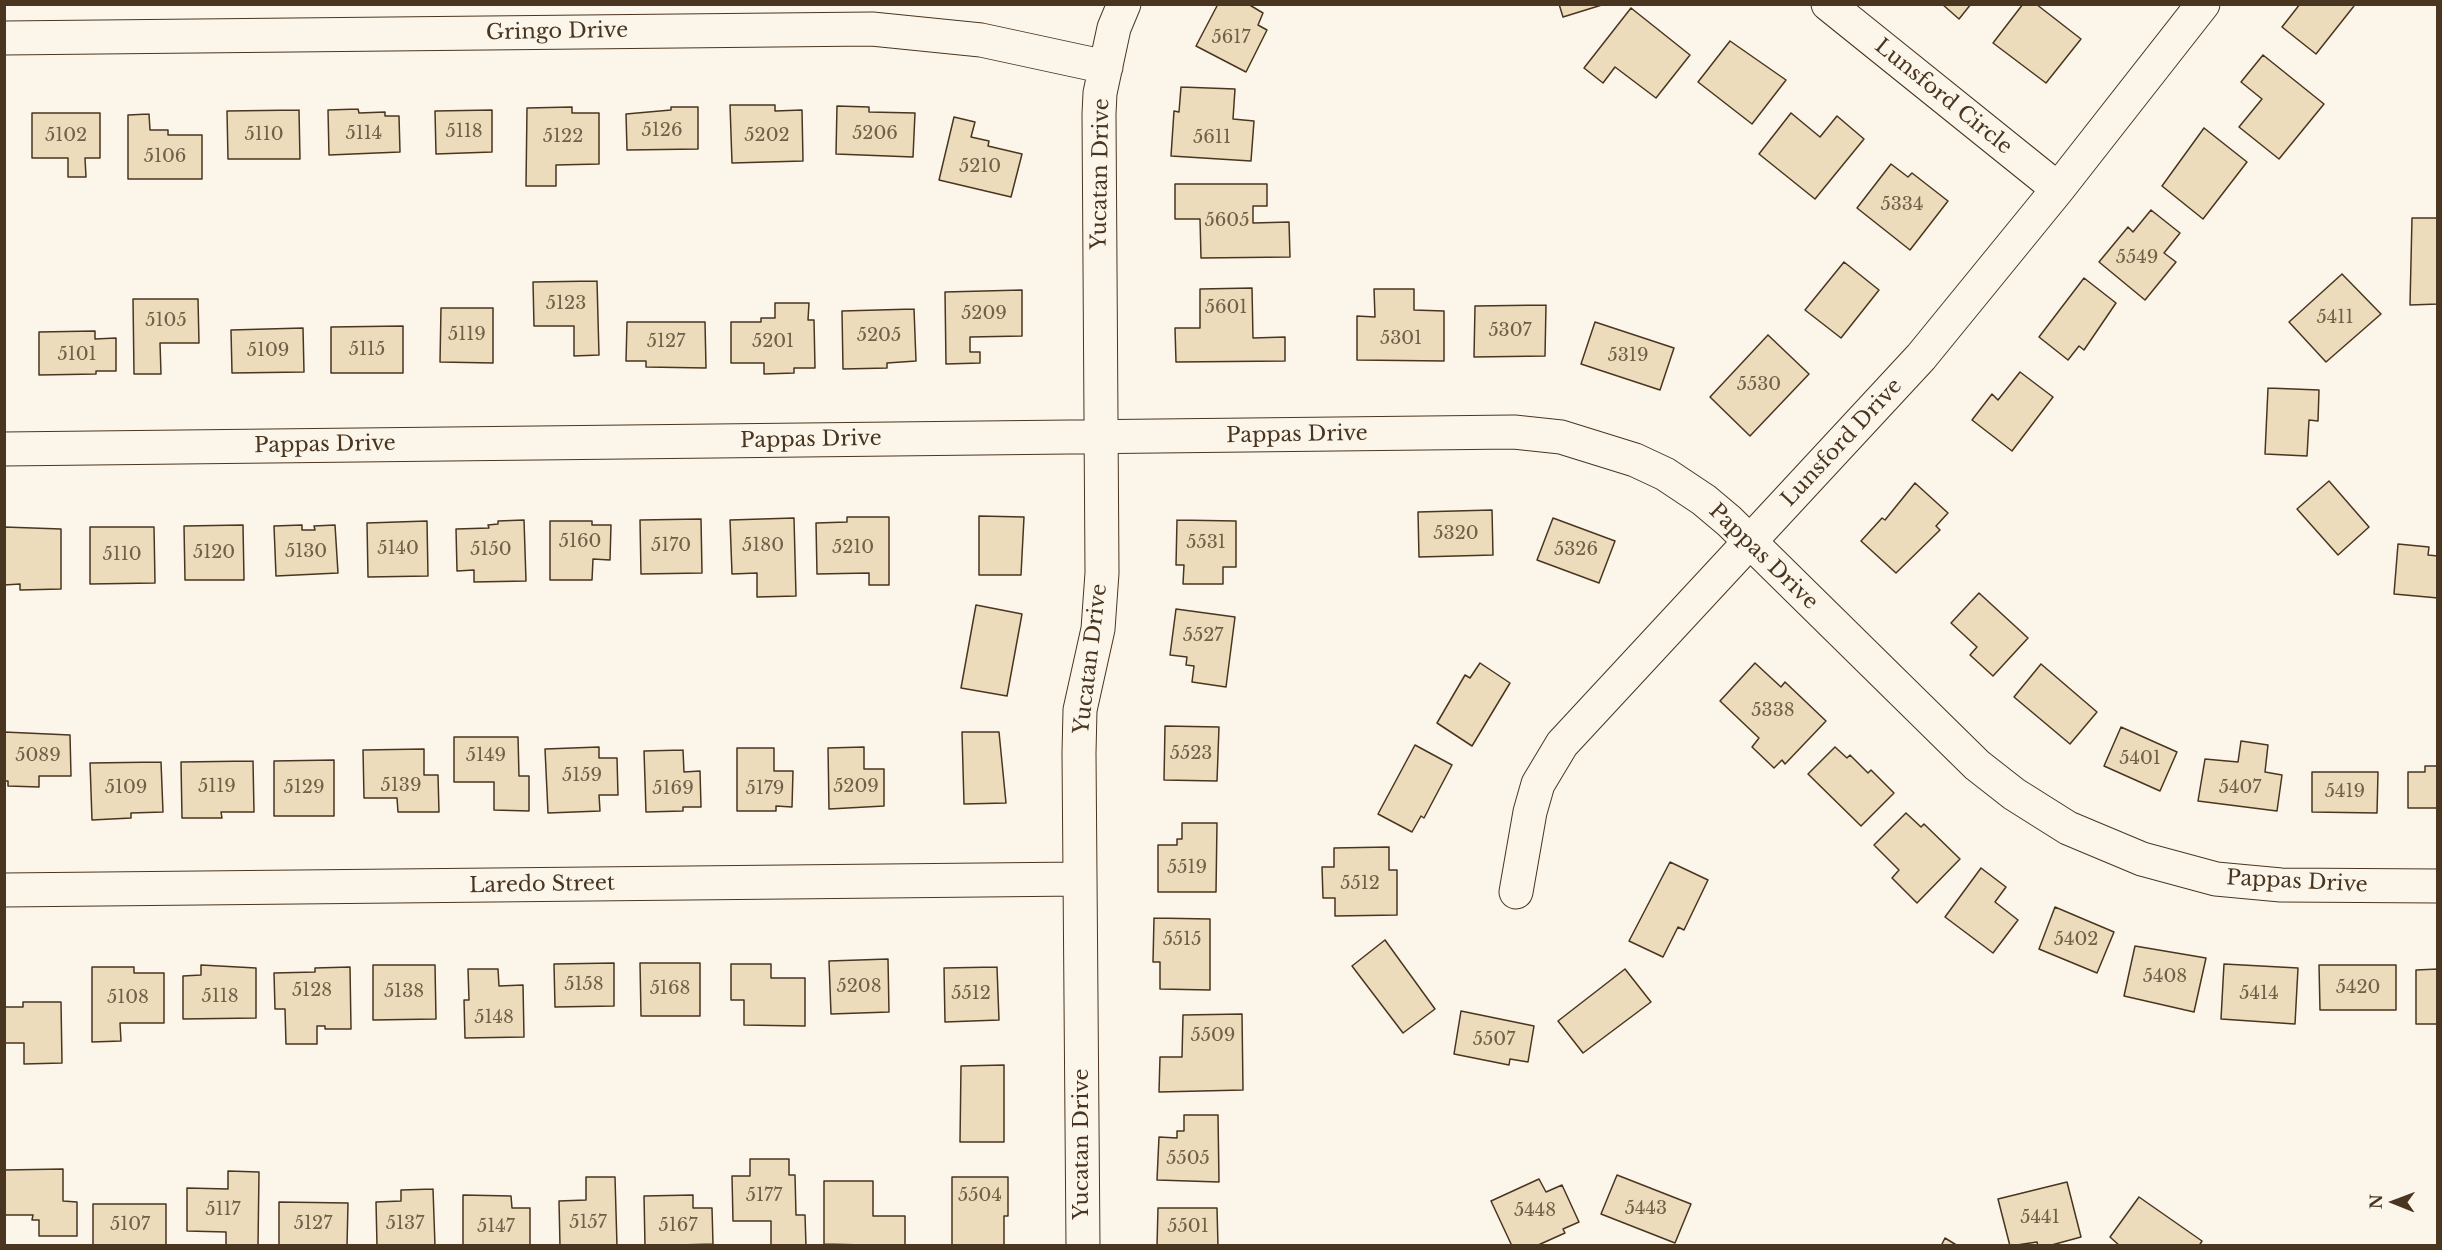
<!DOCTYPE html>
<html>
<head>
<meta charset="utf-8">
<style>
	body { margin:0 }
	#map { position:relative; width:2442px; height:1250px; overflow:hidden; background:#fbf6e9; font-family:"Libre Baskerville",serif }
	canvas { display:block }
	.frame { position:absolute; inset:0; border:6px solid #4a3520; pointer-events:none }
	.north { position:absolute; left:2364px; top:1172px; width:60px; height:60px; -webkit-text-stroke:4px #fbf6e9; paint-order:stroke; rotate:271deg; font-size:16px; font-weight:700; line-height:24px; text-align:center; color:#4a3520 }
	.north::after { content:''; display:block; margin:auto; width:21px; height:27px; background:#4a3520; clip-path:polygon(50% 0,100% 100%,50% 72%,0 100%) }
</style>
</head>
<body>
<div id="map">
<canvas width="2442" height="1250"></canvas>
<div class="frame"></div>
<div class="north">N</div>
</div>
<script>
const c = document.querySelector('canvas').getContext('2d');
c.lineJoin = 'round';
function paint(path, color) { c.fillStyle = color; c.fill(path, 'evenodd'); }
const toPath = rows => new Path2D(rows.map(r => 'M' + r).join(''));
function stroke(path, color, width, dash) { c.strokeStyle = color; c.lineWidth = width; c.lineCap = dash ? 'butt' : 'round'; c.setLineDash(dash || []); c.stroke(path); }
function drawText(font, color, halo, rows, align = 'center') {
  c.font = font + ' "Libre Baskerville",serif'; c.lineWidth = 4.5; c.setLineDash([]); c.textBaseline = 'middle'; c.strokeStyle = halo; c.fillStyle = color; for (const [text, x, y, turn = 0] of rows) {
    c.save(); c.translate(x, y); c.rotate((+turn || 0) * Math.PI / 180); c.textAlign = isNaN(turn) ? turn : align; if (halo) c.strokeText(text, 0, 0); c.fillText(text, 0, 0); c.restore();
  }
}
const building = toPath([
	[1218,4,1248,4,1263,13,1258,25,1267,30,1246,72,1196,46,1218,4],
	[1559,4,1605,4,1563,17,1559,4],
	[1942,4,1971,4,1959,19,1942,4],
	[2023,4,2036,4,2081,39,2046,83,1993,43,2023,4],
	[2300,4,2352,4,2354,6,2316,54,2282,27,2300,4],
	[1631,8,1690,55,1656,98,1615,67,1603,83,1584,68,1631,8],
	[1730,41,1786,80,1752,124,1698,82,1730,41],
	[2263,55,2324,104,2279,159,2239,127,2262,99,2241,82,2263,55],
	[1181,87,1235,89,1233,119,1254,121,1251,161,1171,156,1174,111,1179,112,1181,87],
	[730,105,775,105,775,111,802,110,803,161,732,163,730,105],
	[837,106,869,107,869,112,915,113,913,157,836,154,837,106],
	[572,107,572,113,599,113,599,164,556,165,556,186,526,186,527,108,572,107],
	[671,107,698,107,698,149,627,150,626,114,671,110,671,107],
	[358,109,359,113,385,112,385,116,399,116,400,152,329,155,328,110,358,109],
	[299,110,300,159,228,159,227,111,299,110],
	[492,110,492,152,436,154,435,111,492,110],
	[32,113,100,113,100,158,85,158,86,177,68,177,68,158,32,158,32,113],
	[1791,113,1820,137,1837,116,1864,139,1815,199,1759,154,1791,113],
	[149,114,150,130,168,130,168,135,202,135,202,179,128,179,128,115,149,114],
	[954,117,975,122,971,137,989,141,988,146,1022,154,1011,197,939,180,954,117],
	[2204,128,2247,162,2203,219,2162,186,2204,128],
	[1891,164,1908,177,1912,173,1948,201,1910,250,1857,208,1891,164],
	[1175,184,1267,184,1267,206,1253,206,1253,223,1289,222,1290,257,1201,258,1200,219,1175,219,1175,184],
	[2151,210,2180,233,2164,253,2176,262,2145,300,2099,262,2128,227,2133,232,2151,210],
	[2412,218,2438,218,2438,304,2410,305,2412,218],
	[1844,262,1879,290,1841,338,1805,310,1844,262],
	[2342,274,2381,314,2326,362,2289,322,2342,274],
	[2084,278,2116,303,2084,350,2079,346,2068,360,2039,337,2084,278],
	[597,281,599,355,574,356,574,326,534,326,533,282,597,281],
	[1252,288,1253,338,1285,337,1285,361,1176,362,1175,328,1200,328,1200,289,1252,288],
	[1374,289,1414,289,1414,310,1444,311,1444,361,1357,360,1357,316,1375,317,1374,289],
	[1022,290,1022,336,970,337,970,352,980,352,980,363,946,364,945,292,1022,290],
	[133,299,198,299,199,343,160,343,161,374,134,374,133,299],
	[775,303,809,303,808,320,814,320,815,368,794,368,794,373,764,374,764,363,731,363,731,322,761,322,761,318,775,318,775,303],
	[1546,305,1545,356,1474,357,1475,306,1546,305],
	[441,308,493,308,493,363,440,362,441,308],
	[914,309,916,361,887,363,887,368,843,369,842,311,914,309],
	[627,322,705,322,706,368,646,367,646,361,626,361,627,322],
	[1595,322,1674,348,1660,390,1581,364,1595,322],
	[403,326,403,373,331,373,331,327,403,326],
	[303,328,304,372,232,373,231,330,303,328],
	[95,331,95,339,116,338,116,371,96,371,96,374,39,375,39,332,95,331],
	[1768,335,1809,374,1750,436,1710,397,1768,335],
	[2020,372,2053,397,2012,451,1972,420,1992,394,1998,400,2020,372],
	[2268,388,2319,390,2318,421,2309,420,2307,456,2265,454,2268,388],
	[2329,481,2369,527,2338,555,2297,509,2329,481],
	[1915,483,1948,513,1936,526,1940,530,1896,573,1861,541,1882,518,1885,520,1915,483],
	[1492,510,1493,555,1419,557,1418,512,1492,510],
	[979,516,1024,517,1021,575,979,575,979,516],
	[847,517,889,517,889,585,869,585,869,573,817,574,816,523,847,522,847,517],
	[794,518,796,596,757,597,757,573,732,574,730,520,794,518],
	[1553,518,1615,541,1599,583,1537,560,1553,518],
	[701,519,702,573,641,574,640,520,701,519],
	[524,520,526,581,474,582,474,570,457,571,456,529,489,528,488,525,498,524,498,521,524,520],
	[1177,520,1236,521,1236,567,1223,567,1223,584,1183,584,1184,565,1176,565,1177,520],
	[427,521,428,576,368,577,367,523,427,521],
	[550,521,592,521,592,525,611,525,610,560,593,559,592,580,550,580,550,521],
	[243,525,244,580,185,580,184,526,243,525],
	[302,525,302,530,315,530,314,526,335,525,338,573,276,576,274,526,302,525],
	[4,527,61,529,61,589,20,590,20,584,4,585,4,527],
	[90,527,154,527,155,583,90,584,90,527],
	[2398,544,2429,547,2428,555,2438,556,2438,598,2394,594,2398,544],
	[1979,593,2028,638,1993,676,1970,655,1977,647,1951,623,1979,593],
	[976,605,1022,614,1007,696,961,688,976,605],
	[1176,609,1235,617,1226,687,1192,682,1194,666,1186,665,1187,657,1170,655,1176,609],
	[1480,663,1510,683,1472,746,1437,723,1465,675,1470,678,1480,663],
	[1755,663,1781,687,1785,682,1826,721,1785,764,1782,760,1774,768,1752,747,1759,738,1720,701,1755,663],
	[2041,664,2097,712,2070,744,2014,697,2041,664],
	[1165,726,1219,727,1217,781,1164,780,1165,726],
	[2121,727,2177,752,2160,791,2104,766,2121,727],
	[4,732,70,735,71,776,39,776,39,787,8,786,8,781,4,781,4,732],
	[962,732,999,732,1006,803,964,804,962,732],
	[454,737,518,737,519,776,529,776,529,811,494,810,494,782,454,782,454,737],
	[2241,741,2268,745,2265,772,2282,775,2277,811,2198,801,2205,759,2238,762,2241,741],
	[1415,745,1452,765,1424,818,1421,816,1412,832,1378,814,1415,745],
	[599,747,599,758,617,758,618,795,599,795,600,811,548,813,545,749,599,747],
	[864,747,864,769,884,769,884,806,829,809,828,748,864,747],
	[1835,747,1847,758,1850,755,1868,773,1871,770,1894,793,1861,826,1808,774,1835,747],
	[737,748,774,748,774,771,793,771,792,807,776,806,776,811,737,811,737,748],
	[424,749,424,775,438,775,439,812,398,812,397,798,364,798,363,750,424,749],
	[683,750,684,772,700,771,701,807,683,807,683,811,646,812,644,751,683,750],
	[334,760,334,816,274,816,274,761,334,760],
	[253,761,254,812,221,812,222,818,182,818,181,762,253,761],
	[161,762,163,812,131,813,131,818,92,820,90,763,161,762],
	[2425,766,2438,766,2438,808,2408,808,2408,772,2425,772,2425,766],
	[2312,772,2378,772,2377,813,2312,812,2312,772],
	[1906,813,1921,827,1924,824,1960,859,1917,903,1892,878,1899,870,1874,845,1906,813],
	[1182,823,1217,823,1216,892,1158,892,1158,845,1177,845,1177,839,1182,839,1182,823],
	[1389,847,1389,870,1397,870,1397,915,1335,916,1335,898,1323,898,1322,867,1334,867,1334,848,1389,847],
	[1670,862,1708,880,1684,930,1678,927,1663,957,1629,941,1670,862],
	[1981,868,2006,887,1995,902,2018,920,1993,953,1945,917,1981,868],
	[2055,907,2114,932,2097,973,2039,949,2055,907],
	[1154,918,1210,919,1210,990,1160,989,1160,962,1153,962,1154,918],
	[1385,940,1435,1009,1403,1033,1352,966,1385,940],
	[2135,946,2206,958,2194,1012,2124,996,2135,946],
	[888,959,889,1012,831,1014,829,961,888,959],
	[614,963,614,1006,555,1007,554,964,614,963],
	[640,963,700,963,700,1016,641,1016,640,963],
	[731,964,771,964,771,978,805,978,805,1026,744,1025,744,1000,731,1000,731,964],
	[2224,964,2298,968,2295,1024,2221,1019,2224,964],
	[201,965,256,968,256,1018,183,1019,183,976,201,975,201,965],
	[373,965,435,965,436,1019,373,1020,373,965],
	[2319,965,2396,965,2396,1010,2320,1010,2319,965],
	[92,967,134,967,134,973,164,973,164,1023,120,1023,121,1041,92,1042,92,967],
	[350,967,351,1029,325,1029,325,1026,317,1026,317,1044,286,1044,285,1009,275,1009,274,973,315,972,315,968,350,967],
	[997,967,999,1020,945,1022,944,968,997,967],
	[468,969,498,969,499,986,523,985,524,1037,465,1038,464,1000,469,1000,468,969],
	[1625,969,1651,1002,1583,1053,1558,1021,1625,969],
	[2438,969,2438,1024,2416,1024,2416,970,2438,969],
	[23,1002,61,1002,62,1063,24,1064,24,1043,5,1043,5,1007,23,1007,23,1002],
	[1461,1011,1534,1026,1528,1062,1510,1059,1509,1065,1454,1054,1461,1011],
	[1242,1014,1243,1090,1159,1092,1160,1057,1182,1057,1183,1015,1242,1014],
	[1004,1065,1004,1142,960,1142,961,1066,1004,1065],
	[1184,1115,1218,1115,1219,1182,1157,1180,1159,1137,1177,1138,1177,1131,1184,1131,1184,1115],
	[750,1159,789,1159,789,1175,795,1175,796,1215,805,1215,806,1246,771,1246,771,1221,733,1221,732,1176,750,1176,750,1159],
	[63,1169,63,1201,77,1202,77,1236,39,1236,39,1220,32,1220,33,1215,4,1215,4,1170,63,1169],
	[228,1171,259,1172,258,1246,226,1246,226,1232,187,1231,187,1188,228,1189,228,1171],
	[1617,1175,1691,1204,1675,1243,1601,1214,1617,1175],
	[586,1177,615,1177,617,1246,560,1246,559,1201,586,1200,586,1177],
	[952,1177,1008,1177,1008,1216,1004,1216,1004,1246,952,1246,952,1177],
	[1539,1179,1546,1192,1562,1185,1579,1222,1563,1229,1565,1233,1536,1246,1512,1246,1491,1201,1539,1179],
	[824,1181,873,1181,873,1216,905,1216,905,1246,824,1244,824,1181],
	[2067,1182,2081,1237,2048,1246,2038,1246,2037,1242,2010,1246,1998,1199,2067,1182],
	[433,1189,435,1246,377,1246,376,1202,401,1201,401,1190,433,1189],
	[463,1195,511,1196,512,1208,530,1208,530,1246,463,1246,463,1195],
	[693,1195,693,1208,712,1208,713,1244,645,1246,644,1196,693,1195],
	[2139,1197,2202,1241,2199,1246,2120,1246,2110,1237,2139,1197],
	[279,1202,348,1203,347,1246,279,1246,279,1202],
	[93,1204,166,1204,166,1246,93,1246,93,1204],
	[1158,1208,1217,1208,1218,1246,1157,1246,1158,1208],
	[1945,1238,1958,1246,1941,1246,1945,1238]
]);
paint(building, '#ecdcbc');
stroke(building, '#4a3520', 1.5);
const minor = toPath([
	[1828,4,2058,189],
	[4,38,872,29,981,40,1106,67],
	[4,449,1514,432,1561,437,1635,460,1665,474,1704,500,1729,521,1977,765,2014,794,2068,828,2142,859,2216,879,2281,885,2438,886],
	[4,890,1080,879],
	[1516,892,1530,812,1538,784,1562,744,1921,357,2058,189,2203,4],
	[1083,1246,1079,753,1080,710,1098,629,1102,573,1099,114,1100,93,1114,28,1124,4]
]);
stroke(minor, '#4a3520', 35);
stroke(minor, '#fbf6e9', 33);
drawText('18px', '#725f47', null, [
	["5617",1231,38],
	["5126",662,131],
	["5118",464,132],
	["5114",364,134],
	["5206",875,134],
	["5110",264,135],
	["5102",66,136],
	["5202",767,136],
	["5122",563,137],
	["5611",1212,138],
	["5106",165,157],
	["5210",980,167],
	["5334",1902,205],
	["5605",1227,221],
	["5549",2137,258],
	["5123",566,304],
	["5601",1226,308],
	["5209",984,314],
	["5411",2335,318],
	["5105",166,321],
	["5307",1510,331],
	["5119",467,335],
	["5205",879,336],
	["5301",1401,339],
	["5127",666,342],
	["5201",773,342],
	["5115",367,350],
	["5109",268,351],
	["5101",77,355],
	["5319",1628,356],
	["5530",1759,385],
	["5320",1456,534],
	["5160",580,542],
	["5531",1206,543],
	["5170",671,546],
	["5180",763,546],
	["5210",853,548],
	["5140",398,549],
	["5150",491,550],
	["5326",1576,550],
	["5130",306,552],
	["5120",214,553],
	["5110",122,555],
	["5527",1203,636],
	["5338",1773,711],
	["5523",1191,754],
	["5089",38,756],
	["5149",486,756],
	["5401",2140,759],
	["5159",582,776],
	["5139",401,786],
	["5119",217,787],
	["5209",856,787],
	["5109",126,788],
	["5129",304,788],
	["5407",2240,788],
	["5169",673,789],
	["5179",765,789],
	["5419",2345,792],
	["5519",1187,868],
	["5512",1360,884],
	["5515",1182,940],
	["5402",2076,940],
	["5408",2165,977],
	["5158",584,985],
	["5208",859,987],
	["5420",2358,988],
	["5168",670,989],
	["5128",312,991],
	["5138",404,992],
	["5512",971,994],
	["5414",2259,994],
	["5118",220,997],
	["5108",128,998],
	["5148",494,1018],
	["5509",1213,1036],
	["5507",1494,1040],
	["5505",1188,1159],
	["5177",764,1196],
	["5504",980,1196],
	["5443",1646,1209],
	["5117",223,1210],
	["5448",1535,1211],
	["5441",2040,1218],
	["5157",588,1223],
	["5127",313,1224],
	["5137",405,1224],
	["5107",130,1225],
	["5167",678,1226],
	["5147",496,1227],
	["5501",1188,1227]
]);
drawText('21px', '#4a3520', '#fbf6e9', [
	["Gringo Drive",557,32,-1],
	["Lunsford Circle",1943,97,39],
	["Yucatan Drive",1101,174,-89],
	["Pappas Drive",1297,435,-1],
	["Pappas Drive",811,440,-1],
	["Lunsford Drive",1842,443,-47],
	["Pappas Drive",325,445,-1],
	["Pappas Drive",1763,557,44],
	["Yucatan Drive",1091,659,-83],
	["Pappas Drive",2297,882,3],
	["Laredo Street",542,885,-1],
	["Yucatan Drive",1082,1144,-90]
]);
</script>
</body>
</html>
